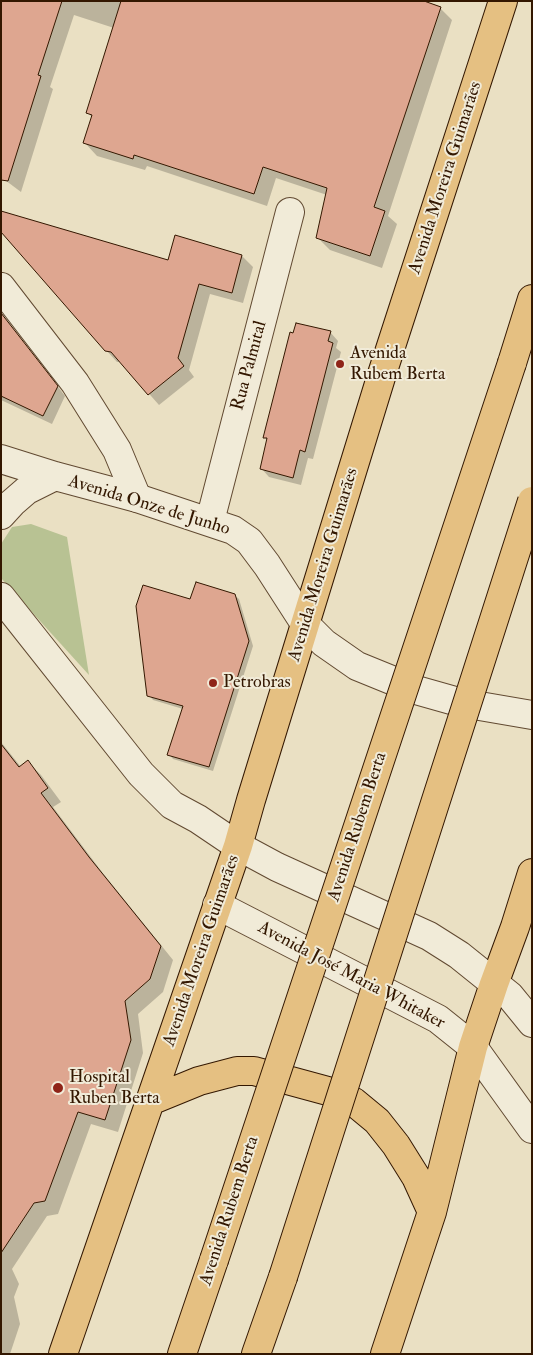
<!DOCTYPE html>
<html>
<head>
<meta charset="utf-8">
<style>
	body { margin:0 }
	#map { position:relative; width:533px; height:1355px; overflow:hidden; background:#eae0c3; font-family:"IM FELL Double Pica",serif }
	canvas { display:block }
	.frame { position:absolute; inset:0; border:2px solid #331700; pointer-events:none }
</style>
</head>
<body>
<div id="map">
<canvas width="533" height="1355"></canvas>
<div class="frame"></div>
</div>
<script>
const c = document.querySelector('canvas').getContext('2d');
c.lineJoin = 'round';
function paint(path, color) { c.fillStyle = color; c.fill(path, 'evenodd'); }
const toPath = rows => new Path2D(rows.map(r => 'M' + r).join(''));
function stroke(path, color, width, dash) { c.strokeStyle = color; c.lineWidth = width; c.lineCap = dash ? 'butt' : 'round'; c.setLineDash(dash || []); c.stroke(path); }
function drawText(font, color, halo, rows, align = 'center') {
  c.font = font + ' "IM FELL Double Pica",serif'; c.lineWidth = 4; c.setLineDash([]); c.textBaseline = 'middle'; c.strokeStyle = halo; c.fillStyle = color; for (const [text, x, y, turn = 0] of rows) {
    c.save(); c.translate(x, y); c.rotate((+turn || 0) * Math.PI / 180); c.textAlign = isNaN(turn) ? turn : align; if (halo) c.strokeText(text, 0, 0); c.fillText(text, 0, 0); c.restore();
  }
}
paint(toPath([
	[31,524,67,537,89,675,1,578,1,544,12,527]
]), '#b8c293');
paint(toPath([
	[1,1,420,1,440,8,452,20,388,216,397,224,382,268,330,250,317,237,327,195,276,178,267,206,147,166,145,170,97,156,85,143,93,118,88,113,114,28,74,15,50,87,53,89,21,192,1,177],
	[242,256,253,267,243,303,210,294,189,370,194,377,159,405,121,362,117,362,106,350,169,261],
	[1,312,65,396,52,424,1,400],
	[330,332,338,341,336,348,341,352,313,459,308,458,301,485,269,477,261,468,267,440,265,437],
	[234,595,239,599,253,646,213,771,173,759,169,754,183,709,153,700,149,695,191,601],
	[1,742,21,767,28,762,41,775,61,802,53,807,102,872,173,960,163,992,138,1014,143,1053,118,1132,91,1124,58,1214,47,1216,12,1269,19,1284,14,1297,20,1324,10,1354,1,1354]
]), '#0003');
const building = toPath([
	[1,1,62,1,38,75,41,76,8,181,1,180,1,1],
	[121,1,424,1,441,7,374,207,385,211,370,256,316,238,327,188,263,167,254,194,134,155,133,159,83,143,92,115,86,113,121,1],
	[1,211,168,260,175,235,242,255,232,293,199,284,178,358,184,366,148,395,111,352,105,351,1,232,1,211],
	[1,313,58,386,43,416,1,396,1,313],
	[296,323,331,331,328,341,333,343,305,452,300,450,293,478,260,469,267,438,263,438,290,332,293,333,296,323],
	[196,582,235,594,249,641,209,767,167,755,183,706,147,696,136,606,143,585,190,599,196,582],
	[1,744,19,767,28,760,48,788,41,793,89,857,161,946,150,979,125,1001,131,1040,105,1120,78,1112,45,1201,34,1203,1,1253,1,744]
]);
paint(building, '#dea690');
stroke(building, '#331700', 1);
const minor = toPath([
	[1,287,75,383,117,450,137,498],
	[210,521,290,212]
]);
const tertiary = toPath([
	[1,459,55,476,137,498,233,530,249,541,267,565,305,624,324,643,357,666,416,690,462,703,532,715],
	[1,515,12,503,27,490,55,476],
	[1,597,141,774,172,805,198,819,238,846,277,867,429,936,459,955,510,996,532,1023],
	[217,905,438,1019,473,1047,532,1129]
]);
const trunk = toPath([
	[512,363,532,299],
	[150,1101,199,1081,237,1071,254,1071,335,1093,354,1102,377,1121,396,1145,416,1177,432,1212],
	[63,1354,238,846,251,800,382,374,503,1],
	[182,1354,214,1260],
	[256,1354,283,1277],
	[385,1354,432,1212,473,1047,494,984,515,927,532,873]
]);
stroke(minor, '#614931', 30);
stroke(tertiary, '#614931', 30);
stroke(trunk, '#331700', 30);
stroke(minor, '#f1ebd8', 28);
stroke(tertiary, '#f1ebd8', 28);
stroke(trunk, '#e5c082', 28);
const trunkBridge = toPath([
	[214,1260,512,363],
	[283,1277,532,501]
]);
stroke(trunkBridge, '#331700', 30, []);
stroke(trunkBridge, '#e5c082', 28);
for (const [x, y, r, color] of [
	[340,364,5,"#8f2418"],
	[213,683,5,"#8f2418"],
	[58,1088,6,"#8f2418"]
]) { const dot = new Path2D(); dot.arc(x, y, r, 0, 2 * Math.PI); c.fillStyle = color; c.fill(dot); stroke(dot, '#f1ebd8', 2); }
drawText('18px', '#331700', '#f1ebd8', [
	["Avenida Moreira Guimarães",446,178,-72],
	["Rua Palmital",250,366,-75],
	["Avenida Onze de Junho",149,506,17],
	["Avenida Moreira Guimarães",324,565,-73],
	["Avenida Rubem Berta",358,827,-72],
	["Avenida Moreira Guimarães",202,951,-71],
	["Avenida José Maria Whitaker",351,976,28],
	["Avenida Rubem Berta",230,1211,-72]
]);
drawText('18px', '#331700', '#f1ebd8', [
	["Avenida",350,354],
	["Rubem Berta",350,375],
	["Petrobras",223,683],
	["Hospital",69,1078],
	["Ruben Berta",69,1099]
], 'left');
</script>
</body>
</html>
